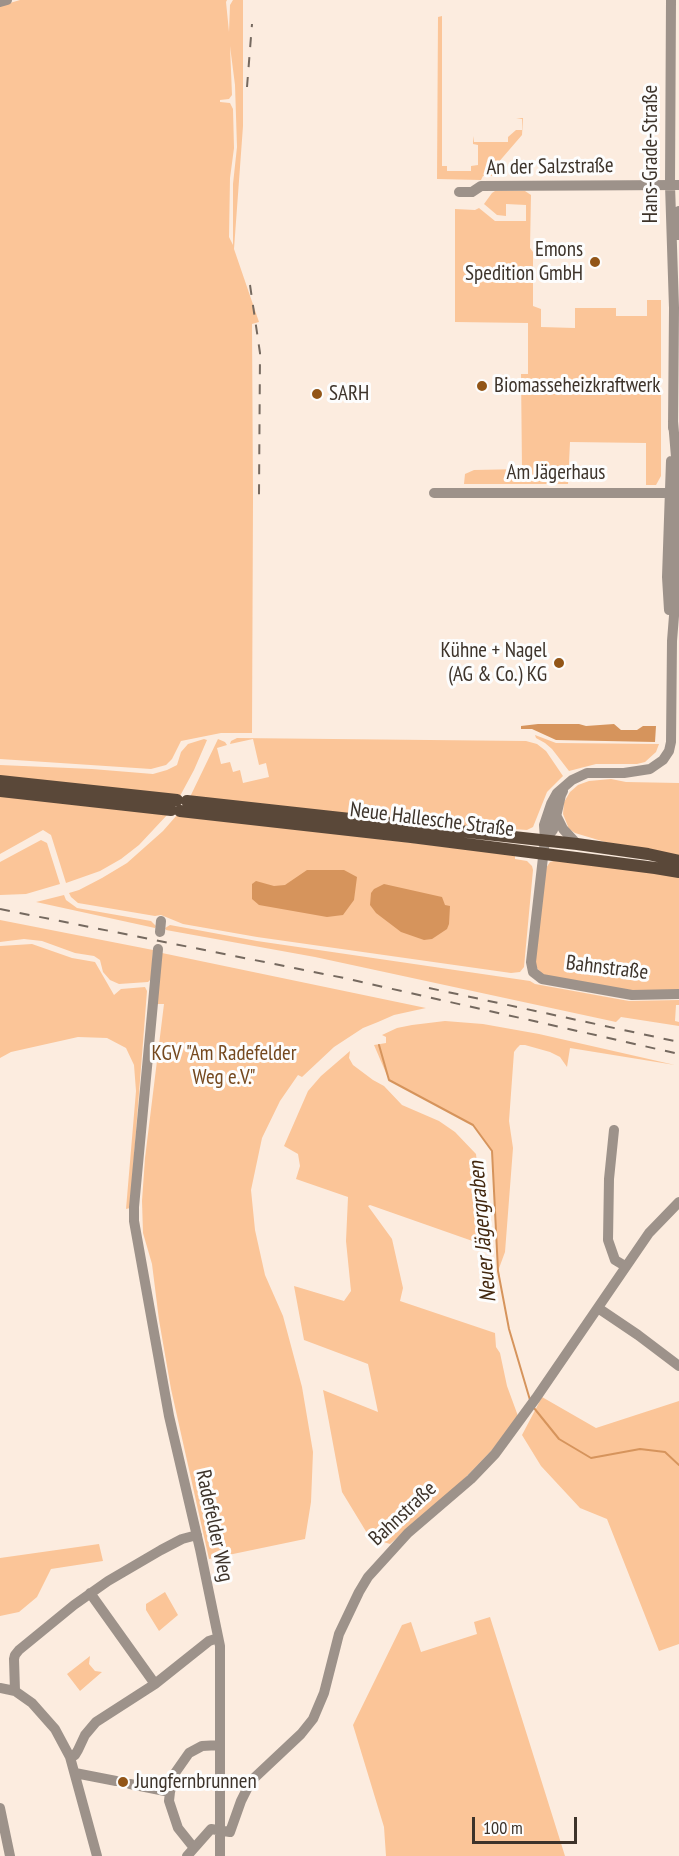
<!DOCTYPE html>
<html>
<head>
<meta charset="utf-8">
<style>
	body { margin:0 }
	#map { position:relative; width:679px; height:1856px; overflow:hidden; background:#fcecdf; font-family:"PT Sans Narrow",sans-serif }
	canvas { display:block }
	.scale { position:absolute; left:472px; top:1817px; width:105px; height:27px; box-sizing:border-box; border:3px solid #3d332a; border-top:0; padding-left:8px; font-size:18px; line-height:21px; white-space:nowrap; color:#3d332a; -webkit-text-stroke:4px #fdfdfd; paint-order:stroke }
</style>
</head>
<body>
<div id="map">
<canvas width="679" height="1856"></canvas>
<div class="scale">100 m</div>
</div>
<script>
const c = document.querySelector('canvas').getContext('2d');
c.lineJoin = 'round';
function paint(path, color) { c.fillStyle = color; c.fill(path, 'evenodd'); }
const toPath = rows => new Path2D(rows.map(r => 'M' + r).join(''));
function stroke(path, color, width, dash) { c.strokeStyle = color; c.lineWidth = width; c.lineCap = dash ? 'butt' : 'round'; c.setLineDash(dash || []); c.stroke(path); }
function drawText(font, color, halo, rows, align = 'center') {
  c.font = font + ' "PT Sans Narrow",sans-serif'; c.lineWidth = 6; c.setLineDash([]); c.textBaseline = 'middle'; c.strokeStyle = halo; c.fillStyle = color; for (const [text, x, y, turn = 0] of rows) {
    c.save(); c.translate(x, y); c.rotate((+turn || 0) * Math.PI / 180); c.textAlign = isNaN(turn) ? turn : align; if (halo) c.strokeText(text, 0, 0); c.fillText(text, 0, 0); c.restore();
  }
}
paint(toPath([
	[20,0,227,0,226,2,229,32,230,5,233,0,243,0,243,126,234,249,259,322,252,324,253,500,252,733,221,733,181,741,172,759,166,765,151,769,0,759,0,6],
	[230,46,235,85,237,147,233,184,233,245,229,237,230,178,234,148,233,109,230,103,220,102,220,100,229,99,232,95],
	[442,16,442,166,447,166,447,171,471,171,471,166,478,165,478,145,473,144,473,136,474,142,508,142,508,137,516,130,522,130,522,119,516,118,523,118,522,135,497,164,496,176,483,176,481,180,437,179,438,17],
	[495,191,525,191,531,195,530,248,533,252,533,306,541,309,541,327,575,328,575,308,616,308,616,316,647,316,647,300,661,300,661,476,656,485,646,485,646,443,570,442,568,484,464,484,465,474,474,470,522,469,521,374,528,374,528,323,455,322,455,209,475,210,479,208,495,221,526,221,526,205,506,204,506,216,497,215,484,204,492,193],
	[535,735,556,743,659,744,656,752,645,762,637,764,596,764,569,771,552,749,545,743,536,738],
	[237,738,526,741,537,744,546,751,563,776,547,792,533,827,527,830,513,829,512,833,190,797,218,739,225,742,227,745,217,748,221,764,230,762,233,772,240,770,243,783,269,777,266,763,259,765,253,739,230,744,231,741],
	[204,739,207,740,194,770,180,796,0,777,0,765,92,769,153,774,167,770,177,765,181,752,188,744],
	[611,779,626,782,679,783,679,856,605,842,575,833,569,829,563,814,564,802,570,792,578,785,589,781],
	[0,796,168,814,139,845,121,859,100,871,66,883,51,835,43,830,0,854],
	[177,815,515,855,515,859,527,861,532,866,533,870,524,967,520,972,511,973,257,937,183,924,161,915,155,916,78,903,71,897,69,893,79,890,102,878,127,863,163,831],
	[41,840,47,843,60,884,26,894,0,895,0,862],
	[557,860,679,876,679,990,634,991,544,976,536,967,535,961,546,868,550,862],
	[64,895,66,900,77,908,151,921,156,926,155,928,36,902],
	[0,920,153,950,151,979,148,982,119,984,110,980,103,972,100,960,94,956,75,953,42,941,24,939,0,942],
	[170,925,257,941,530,981,535,984,629,1001,679,1000,679,1005,676,1005,675,1021,679,1022,679,1026,621,1017,616,1022,315,957,166,930,165,928],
	[32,944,72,958,95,962,114,995,121,989,145,987,147,991,130,1208,126,1209,136,1091,134,1065,126,1048,107,1038,78,1037,11,1052,0,1058,0,946],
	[162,953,426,1008,394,1015,378,1022,363,1028,334,1047,302,1077,298,1075,280,1101,262,1138,251,1190,255,1230,265,1275,283,1316,302,1387,313,1452,311,1502,305,1539,209,1559,171,1389,159,1320,152,1264,143,1233,142,1201,145,1158,164,1004,157,1004],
	[445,1021,483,1024,539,1034,675,1065,570,1048,567,1067,560,1057,550,1052,525,1045,520,1045,517,1048,514,1052,509,1121,513,1148,505,1252,498,1271,492,1151,473,1125,389,1080,374,1045,386,1043,386,1037,382,1035,397,1028,412,1025],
	[350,1051,349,1058,353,1065,373,1080,384,1086,402,1105,439,1121,455,1132,476,1154,482,1216,481,1244,370,1205,368,1206,392,1239,403,1288,400,1301,495,1333,496,1347,500,1353,507,1386,518,1416,492,1450,462,1481,390,1544,370,1538,342,1492,323,1390,378,1412,368,1364,304,1340,294,1286,344,1301,351,1291,346,1241,348,1197,296,1179,300,1166,298,1154,284,1146,308,1091,321,1076],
	[542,1397,596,1428,679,1401,679,1644,659,1651,607,1519,580,1508,541,1466,522,1435],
	[99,1544,103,1561,51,1569,37,1597,19,1612,0,1616,0,1558],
	[165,1592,178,1615,159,1631,146,1610,146,1604],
	[490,1617,565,1856,386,1856,384,1827,353,1725,402,1625,411,1622,421,1652,477,1634,474,1622],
	[90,1656,89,1664,95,1671,102,1672,80,1691,67,1674]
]), '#fbc598');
paint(toPath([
	[538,724,579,724,586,726,614,724,621,730,637,730,643,726,656,726,655,742,556,740,532,729,521,729,521,726],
	[307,870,344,870,357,877,354,900,343,915,327,917,259,905,252,899,252,884,256,881,274,886,285,885],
	[384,884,442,897,445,905,450,906,449,924,447,929,432,939,424,940,401,932,376,913,370,905,371,893,374,889]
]), '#d6945c');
stroke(toPath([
	[379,1045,389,1080,473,1125,492,1151,498,1271,509,1329,530,1400],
	[534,1408,559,1439,591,1458,640,1449,665,1452,679,1465]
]), '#d6945c', 2);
stroke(toPath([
	[671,0,670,185,674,308,673,428],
	[0,2,7,0],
	[459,192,472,192,481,186,679,185],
	[678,235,679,211],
	[673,421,679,493,677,578,672,641,671,742,669,751,663,760,650,769,624,773,587,773,572,780,557,793,551,804,544,825,545,840,531,962,533,972,542,979,632,995,679,994],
	[434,493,673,493],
	[669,610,667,577,671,461],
	[556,815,563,829,577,844],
	[545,840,553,830,561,795,563,791],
	[160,932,161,921],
	[158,949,134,1207,134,1221,169,1416,200,1549,220,1646,220,1856],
	[614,1130,609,1179,608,1240,615,1260,625,1266],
	[598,1308,638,1335,679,1366],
	[90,1593,155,1684],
	[0,1688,15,1691,32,1703,55,1729,70,1757,97,1856],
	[15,1691,14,1659,15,1655,19,1650,74,1605,108,1581,161,1550,182,1539,197,1535],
	[70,1757,75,1755,78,1750,85,1735,96,1722,155,1684,209,1641,218,1638],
	[75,1773,116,1781],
	[130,1784,170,1792],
	[0,1808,10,1856],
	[194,1848,178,1828,169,1801,170,1792,175,1773,189,1753,202,1746,220,1745],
	[187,1856,211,1829,230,1832,241,1801,251,1781,301,1734,313,1719,324,1693,339,1634,359,1592,368,1577,408,1533,471,1479,495,1454,536,1398,649,1233,679,1202]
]), '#9d928a', 10);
stroke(toPath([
	[0,781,177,800],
	[0,791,171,810],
	[187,801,577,844,648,854,679,861],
	[180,811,411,837,655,868,679,872]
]), '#5a4839', 12);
stroke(toPath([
	[247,87,252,24],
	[250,285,260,353,259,495],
	[0,909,344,978,679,1054],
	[429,988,679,1042]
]), '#75695f', 2, [10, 10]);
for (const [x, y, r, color] of [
	[595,262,6,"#925517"],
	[482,386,6,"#925517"],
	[317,394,6,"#925517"],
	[559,663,6,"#925517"],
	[123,1782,6,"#925517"]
]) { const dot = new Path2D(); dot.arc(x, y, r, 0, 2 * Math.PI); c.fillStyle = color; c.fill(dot); stroke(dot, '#fdfdfd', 2); }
drawText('21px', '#3d332a', '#fdfdfd', [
	["Hans-Grade-Straße",651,154,-90],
	["An der Salzstraße",550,167,-1],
	["Am Jägerhaus",556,473],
	["Neue Hallesche Straße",432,820,7],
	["Bahnstraße",607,968,7],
	["Bahnstraße",403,1514,-43],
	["Radefelder Weg",214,1526,78]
]);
drawText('21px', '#3d332a', '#fdfdfd', [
	["Emons",583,250,"right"],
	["Spedition GmbH",583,274,"right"],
	["Biomasseheizkraftwerk",494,386],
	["SARH",329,394],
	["Kühne + Nagel",547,651,"right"],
	["(AG & Co.) KG",547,675,"right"],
	["Jungfernbrunnen",135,1782]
], 'left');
drawText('21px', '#75491f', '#fdfdfd', [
	["KGV \"Am Radefelder",224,1054],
	["Weg e.V.\"",224,1078]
]);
drawText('italic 22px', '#42270e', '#fdfdfd', [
	["Neuer Jägergraben",483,1232,-95]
]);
</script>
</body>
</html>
